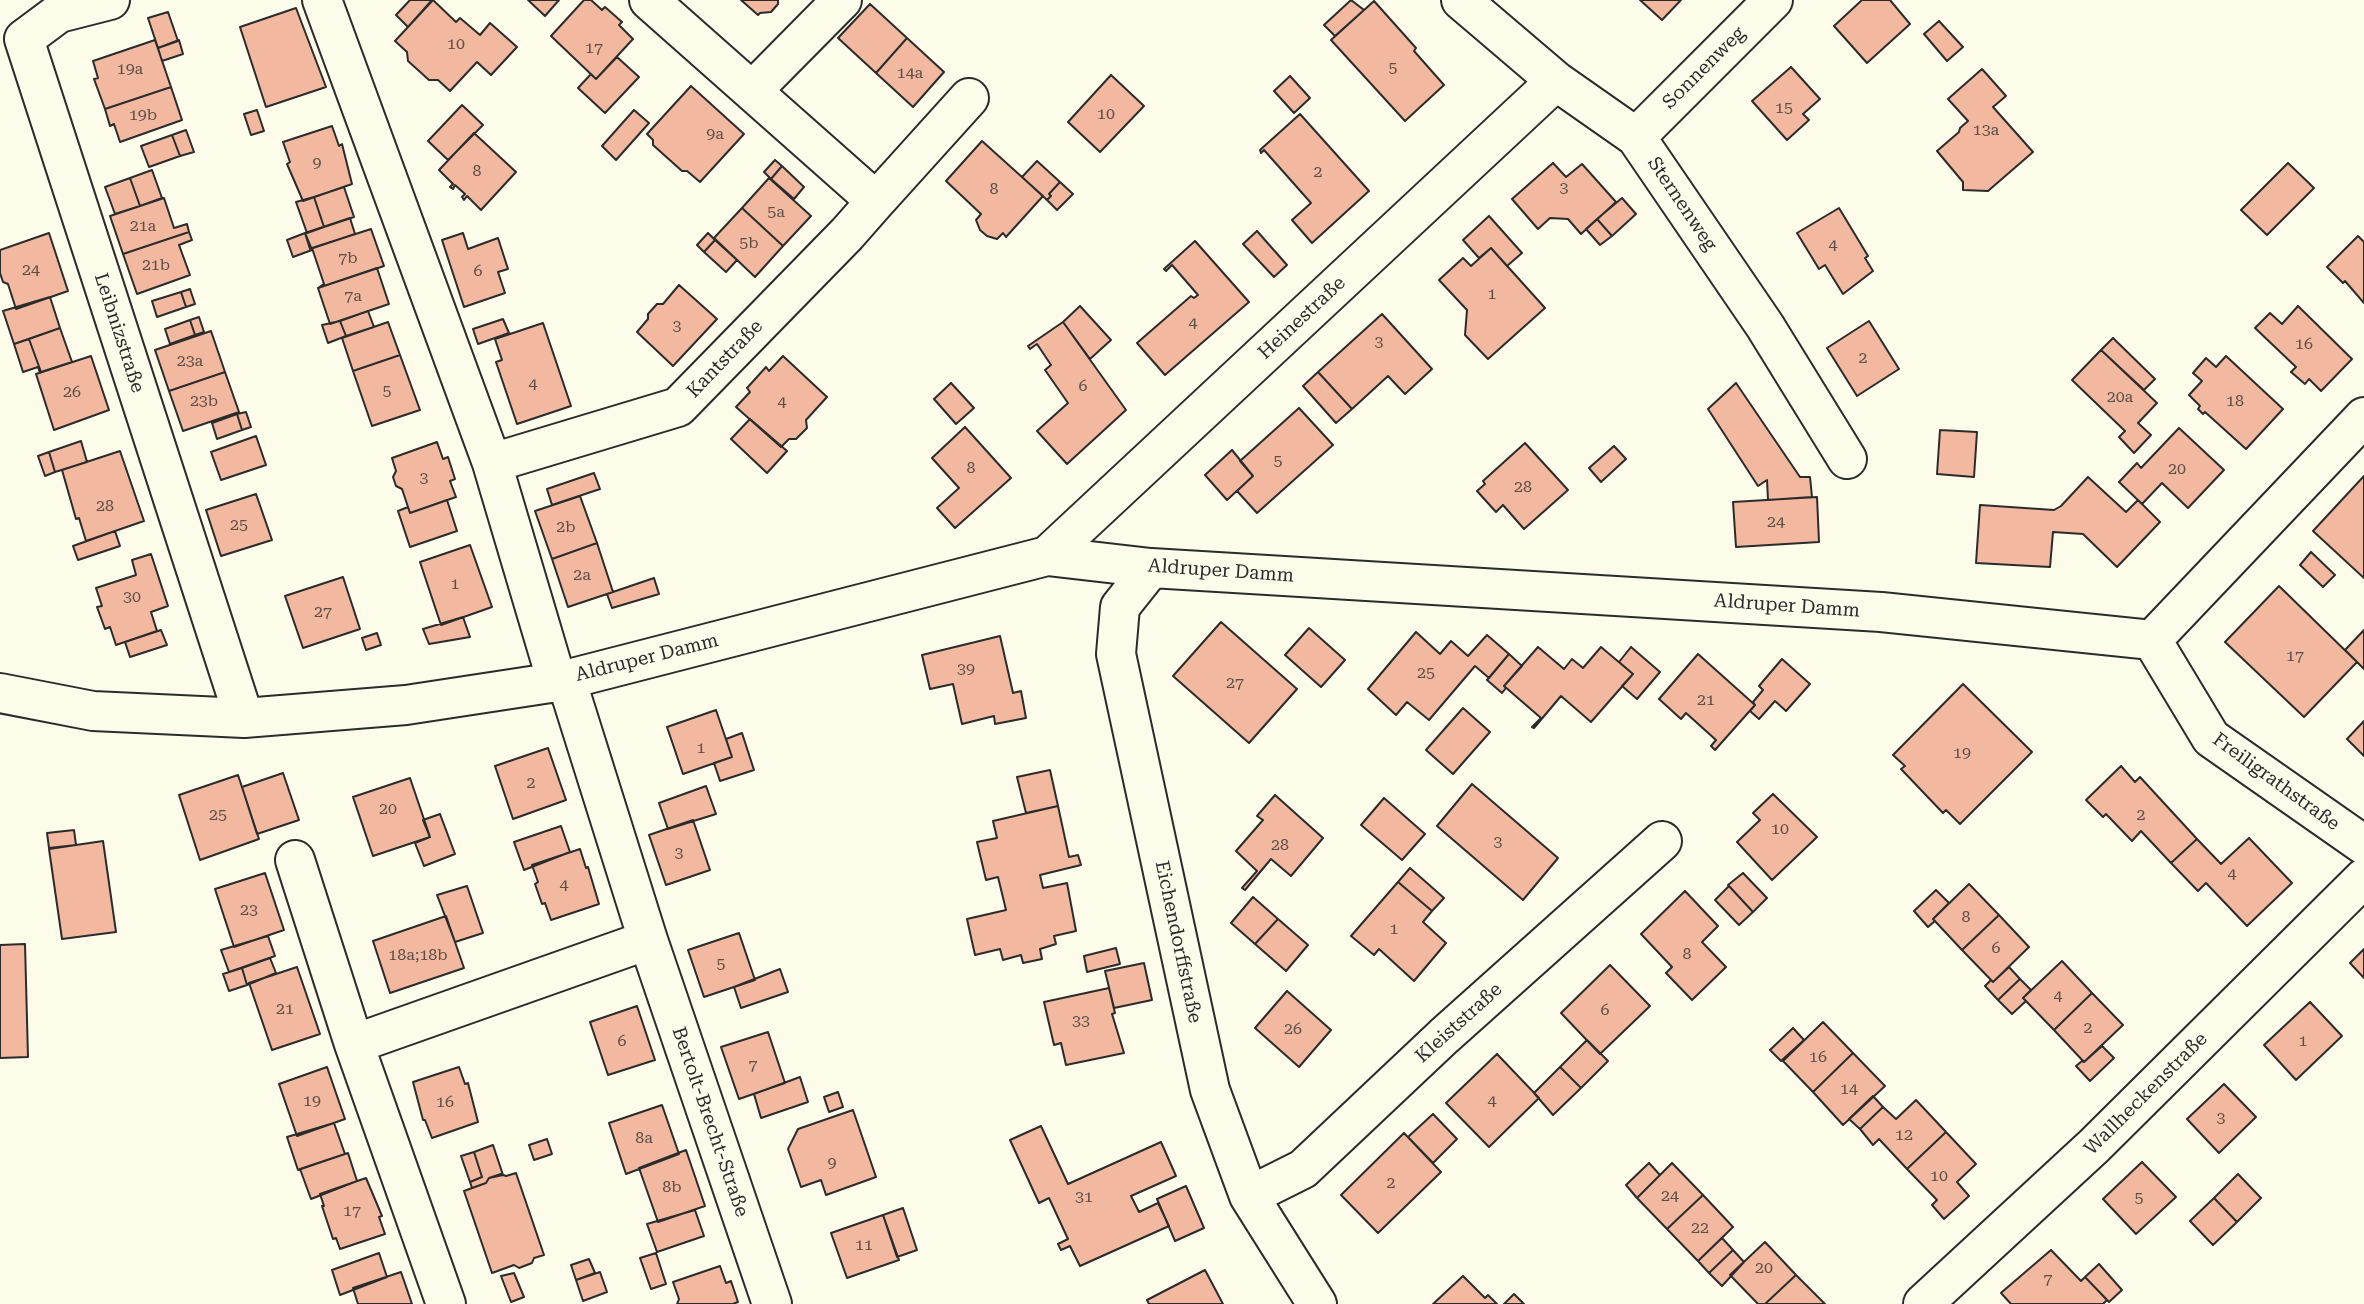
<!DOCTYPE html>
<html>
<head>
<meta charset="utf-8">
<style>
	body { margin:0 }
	canvas { display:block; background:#fdfbea }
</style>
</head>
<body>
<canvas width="2364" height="1304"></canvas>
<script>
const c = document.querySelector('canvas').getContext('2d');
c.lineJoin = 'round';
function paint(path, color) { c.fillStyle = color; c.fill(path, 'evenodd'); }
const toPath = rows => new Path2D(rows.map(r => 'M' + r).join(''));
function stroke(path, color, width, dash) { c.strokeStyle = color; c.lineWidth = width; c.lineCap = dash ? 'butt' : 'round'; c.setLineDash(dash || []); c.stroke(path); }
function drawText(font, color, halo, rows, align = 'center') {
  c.font = font + ' "Roboto Serif",serif'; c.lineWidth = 5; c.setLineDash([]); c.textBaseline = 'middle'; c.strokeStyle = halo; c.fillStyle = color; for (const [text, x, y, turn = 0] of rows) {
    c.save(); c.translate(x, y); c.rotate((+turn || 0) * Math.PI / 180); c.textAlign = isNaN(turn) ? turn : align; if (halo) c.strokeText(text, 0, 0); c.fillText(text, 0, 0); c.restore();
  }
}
const building = toPath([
	[410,0,432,0,408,27,396,15,410,0],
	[433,0,456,22,460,18,480,35,490,23,517,47,491,75,477,62,450,91,438,80,429,80,408,61,407,52,395,41,433,0],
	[528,0,559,0,545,16,528,0],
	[584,0,591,0,602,10,605,7,622,22,619,25,633,39,596,79,551,36,584,0],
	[741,0,778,0,778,4,771,12,760,13,758,15,741,0],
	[1351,0,1364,10,1335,36,1324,25,1351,0],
	[1640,0,1681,0,1662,20,1640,0],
	[1862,0,1890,0,1910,24,1867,63,1834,26,1862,0],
	[1374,1,1416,48,1414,51,1444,85,1405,121,1331,40,1374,1],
	[870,4,907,38,876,73,838,38,870,4],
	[296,8,326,87,266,107,240,27,296,8],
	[168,12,178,41,158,48,148,18,168,12],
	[1939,21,1963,47,1947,61,1924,34,1939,21],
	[907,38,944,72,913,107,876,73,907,38],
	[155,40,171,87,105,109,94,79,98,78,93,61,155,40],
	[179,40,183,54,162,61,158,48,179,40],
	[617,57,639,77,605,113,578,88,591,74,596,79,617,57],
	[1791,67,1820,99,1803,114,1809,120,1787,140,1752,101,1791,67],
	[1982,69,2006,96,1993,107,2033,152,1988,191,1963,190,1963,182,1937,151,1959,132,1960,128,1968,121,1948,99,1982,69],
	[1111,75,1144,106,1100,152,1068,122,1111,75],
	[1290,76,1310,98,1294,113,1274,91,1290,76],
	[691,86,744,134,700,182,687,171,682,171,653,145,653,140,647,134,691,86],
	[171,87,182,120,120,142,114,124,110,126,105,109,171,87],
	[462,105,483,125,448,160,428,141,462,105],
	[257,110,264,131,251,135,244,114,257,110],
	[634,110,649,123,616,160,602,146,634,110],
	[1300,114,1369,191,1312,243,1292,220,1311,203,1264,150,1261,153,1260,150,1300,114],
	[332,126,339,146,342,144,352,184,303,201,287,164,290,162,283,142,332,126],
	[186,130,194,152,180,156,172,135,186,130],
	[474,133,516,172,481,210,467,196,464,200,462,197,465,194,455,185,453,189,450,187,453,184,439,170,474,133],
	[172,135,180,156,149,167,141,146,172,135],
	[982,141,1043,196,1006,237,1003,233,997,239,987,236,980,230,976,220,981,214,946,181,982,141],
	[775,160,782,166,771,179,764,172,775,160],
	[1037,161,1060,182,1049,194,1051,196,1047,200,1022,177,1037,161],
	[1553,163,1566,177,1582,164,1616,202,1581,234,1568,219,1550,218,1538,229,1512,199,1553,163],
	[2288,163,2314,188,2267,235,2241,210,2288,163],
	[782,166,804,187,794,199,771,179,782,166],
	[152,170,162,198,140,206,130,178,152,170],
	[130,178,140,206,115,214,105,187,130,178],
	[769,178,811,216,783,246,742,208,769,178],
	[1060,182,1073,194,1057,210,1047,200,1051,196,1049,194,1060,182],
	[344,187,354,217,324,227,314,197,344,187],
	[314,197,324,227,307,233,296,202,314,197],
	[164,198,174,228,187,224,189,232,123,254,110,216,164,198],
	[1622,198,1636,214,1612,236,1597,219,1622,198],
	[742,208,783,246,755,277,714,238,742,208],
	[1839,208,1868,256,1865,258,1873,271,1843,294,1825,265,1819,269,1797,233,1839,208],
	[1489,216,1522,253,1507,266,1491,248,1479,258,1463,240,1489,216],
	[350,218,355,234,310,249,305,233,350,218],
	[1597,219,1612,236,1600,245,1586,229,1597,219],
	[371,229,384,266,318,288,324,284,312,248,371,229],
	[1257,231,1287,265,1274,277,1243,244,1257,231],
	[189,232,192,240,179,245,190,275,137,294,123,254,189,232],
	[49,233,68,291,16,309,8,284,3,282,0,273,0,250,49,233],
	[305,233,312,250,293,257,287,240,305,233],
	[463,233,468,249,498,238,508,269,498,272,505,293,464,307,442,240,463,233],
	[708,233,715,240,704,252,697,245,708,233],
	[2358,236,2364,242,2364,303,2345,281,2343,283,2327,267,2358,236],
	[715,240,737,260,726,272,704,252,715,240],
	[1195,241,1249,302,1165,375,1137,343,1191,296,1194,298,1198,295,1172,265,1166,271,1164,269,1195,241],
	[1491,248,1545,308,1488,359,1465,335,1467,310,1439,280,1463,258,1471,266,1491,248],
	[377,268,389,304,330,324,318,288,377,268],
	[679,285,717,319,673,366,637,332,648,319,648,314,657,304,663,304,679,285],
	[190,289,195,304,186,307,181,292,190,289],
	[181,292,186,307,157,317,152,301,181,292],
	[50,297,60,328,14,344,3,311,50,297],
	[1080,306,1111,340,1090,359,1063,322,1080,306],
	[2298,306,2352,359,2321,391,2309,379,2305,384,2291,372,2296,367,2255,328,2270,313,2282,324,2298,306],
	[368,311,374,327,346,336,340,321,368,311],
	[1382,314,1432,369,1405,394,1388,376,1352,409,1318,372,1382,314],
	[199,317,204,332,195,335,190,320,199,317],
	[503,319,509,333,478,344,473,329,503,319],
	[190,320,195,335,170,344,165,329,190,320],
	[340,321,346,336,328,343,322,325,340,321],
	[1869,321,1899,369,1857,396,1827,348,1869,321],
	[388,322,400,355,353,371,342,338,388,322],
	[1063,322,1126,410,1067,464,1037,431,1068,403,1045,370,1051,365,1037,344,1030,349,1028,346,1063,322],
	[543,323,571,406,517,424,496,362,502,360,495,339,543,323],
	[60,328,72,362,41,372,29,339,60,328],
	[211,331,225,372,169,391,155,350,211,331],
	[2113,338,2155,379,2144,390,2101,350,2113,338],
	[29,339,41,372,40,373,38,367,23,372,14,344,29,339],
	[2101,350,2157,403,2138,423,2151,435,2134,453,2119,437,2125,431,2072,380,2101,350],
	[400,355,420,410,372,426,353,371,400,355],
	[91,356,109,410,54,430,36,374,91,356],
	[783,356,827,397,806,420,807,428,796,439,789,439,781,447,736,407,750,392,747,388,766,367,769,371,783,356],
	[2226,356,2283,409,2246,449,2205,412,2203,414,2198,409,2200,406,2189,395,2202,381,2193,373,2206,358,2216,367,2226,356],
	[225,372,239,412,183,431,169,391,225,372],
	[1318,372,1352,409,1336,423,1303,386,1318,372],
	[951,383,974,408,956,424,934,399,951,383],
	[1736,383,1800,477,1810,477,1812,497,1768,500,1767,480,1758,486,1708,409,1736,383],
	[1299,408,1333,445,1257,513,1237,491,1253,476,1240,461,1299,408],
	[246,412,251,427,242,430,237,414,246,412],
	[237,414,242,430,217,439,212,423,237,414],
	[750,419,787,451,767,473,731,439,750,419],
	[965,427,1011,478,955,528,937,508,959,488,932,458,965,427],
	[2179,428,2224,470,2188,508,2162,483,2142,504,2119,482,2137,463,2141,468,2179,428],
	[1940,430,1977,432,1974,477,1937,474,1940,430],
	[256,436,266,465,221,480,211,452,256,436],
	[81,441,87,462,55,472,49,452,81,441],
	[437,442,443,459,448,457,455,479,450,481,456,497,410,513,402,489,396,486,393,477,396,471,392,458,437,442],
	[1525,443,1568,490,1524,529,1503,505,1496,512,1477,491,1485,484,1483,481,1525,443],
	[1614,446,1626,459,1601,482,1589,468,1614,446],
	[1232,450,1253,476,1227,500,1205,475,1232,450],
	[120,451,144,521,86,541,79,518,76,519,62,470,120,451],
	[49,452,55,472,45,476,38,456,49,452],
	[594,473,600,489,552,505,547,489,594,473],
	[2364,476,2364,578,2313,531,2364,476],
	[2088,477,2126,512,2138,500,2160,522,2117,567,2083,534,2053,532,2050,567,1976,563,1980,505,2054,510,2061,506,2088,477],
	[256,494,272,540,221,556,206,510,256,494],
	[580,496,597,543,552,559,535,511,580,496],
	[1817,497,1819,542,1736,547,1733,502,1817,497],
	[447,500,457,531,410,547,398,511,408,507,410,513,447,500],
	[115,531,120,546,78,560,73,546,115,531],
	[597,543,613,592,568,607,552,559,597,543],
	[470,545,492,607,441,625,420,562,470,545],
	[2311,552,2335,575,2323,587,2300,565,2311,552],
	[151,554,168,606,151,612,157,631,116,645,110,627,105,629,97,607,102,606,96,588,136,575,132,560,151,554],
	[343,577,360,629,303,648,285,596,343,577],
	[654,578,659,594,612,608,607,594,654,578],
	[2279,586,2357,662,2304,717,2225,642,2279,586],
	[463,617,470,637,429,644,423,629,463,617],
	[1221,622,1297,689,1249,743,1173,676,1221,622],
	[1309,628,1345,660,1321,687,1285,655,1309,628],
	[161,630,167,645,130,657,125,642,161,630],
	[2364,630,2364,669,2345,650,2364,630],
	[1416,632,1440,654,1451,641,1468,656,1487,635,1509,654,1489,678,1475,666,1429,720,1407,702,1396,715,1368,689,1416,632],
	[377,633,381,645,366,650,362,638,377,633],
	[1000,636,1013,693,1021,691,1026,718,995,724,994,716,962,724,953,684,930,689,922,655,1000,636],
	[1538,647,1564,669,1572,659,1583,668,1601,647,1633,674,1591,722,1561,696,1534,728,1532,727,1541,718,1504,686,1538,647],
	[1631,647,1660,672,1637,699,1622,686,1633,674,1619,662,1631,647],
	[1509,654,1522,666,1504,686,1506,688,1502,693,1487,680,1509,654],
	[1698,654,1755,705,1715,750,1711,746,1716,740,1686,713,1681,719,1659,699,1698,654],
	[1782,659,1810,684,1786,711,1775,701,1759,719,1750,711,1755,705,1753,702,1763,690,1759,686,1782,659],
	[1963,684,2032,752,1960,824,1946,810,1943,813,1901,769,1905,766,1893,755,1963,684],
	[1463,708,1490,732,1453,774,1426,750,1463,708],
	[716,710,732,757,683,774,667,727,716,710],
	[2364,721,2364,756,2347,739,2364,721],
	[742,733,754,770,720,781,714,763,732,757,726,739,742,733],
	[548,748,566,800,513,819,495,766,548,748],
	[2121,766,2135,782,2140,777,2197,839,2171,863,2141,831,2132,841,2106,814,2103,817,2086,800,2121,766],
	[1050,770,1058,806,1026,813,1017,777,1050,770],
	[283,773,299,820,257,834,242,787,283,773],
	[238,775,259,839,200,860,179,795,238,775],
	[410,778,430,837,373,856,353,797,410,778],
	[1472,784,1558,858,1523,900,1437,826,1472,784],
	[706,786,716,814,668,829,659,803,706,786],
	[1773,794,1817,837,1772,880,1737,842,1760,820,1753,813,1773,794],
	[1275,795,1323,838,1291,876,1271,859,1245,890,1242,888,1257,871,1236,851,1263,820,1257,816,1275,795],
	[1384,798,1425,834,1402,860,1361,825,1384,798],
	[1058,806,1069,857,1078,855,1081,865,1040,875,1043,888,1067,883,1076,931,1054,936,1056,944,1040,949,1042,959,1023,963,1021,955,1003,960,1000,949,975,955,967,919,1006,910,998,877,986,880,977,842,997,838,993,821,1058,806],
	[440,814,455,854,424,866,415,843,430,837,423,820,440,814],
	[693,820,710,870,666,885,649,835,693,820],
	[561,826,570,852,524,870,514,842,561,826],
	[74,830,76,845,49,848,47,833,74,830],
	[2249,838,2292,883,2247,926,2206,883,2198,891,2171,863,2197,839,2221,864,2249,838],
	[103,841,116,932,62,939,49,849,103,841],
	[580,849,586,868,588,867,599,904,551,920,545,903,542,904,535,884,538,882,532,865,580,849],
	[1410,868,1444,898,1432,911,1398,882,1410,868],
	[265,873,284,930,234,947,215,889,265,873],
	[1743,873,1767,898,1753,912,1728,885,1743,873],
	[1398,882,1432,911,1423,922,1446,943,1414,981,1379,949,1374,955,1351,936,1398,882],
	[1969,884,1999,915,1962,950,1933,919,1969,884],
	[467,886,483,933,455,942,437,895,467,886],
	[1729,886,1753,912,1739,925,1715,900,1729,886],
	[1936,890,1949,903,1933,919,1935,921,1928,927,1914,911,1936,890],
	[1685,891,1718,926,1702,942,1726,967,1692,1000,1666,973,1672,967,1641,934,1685,891],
	[1253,897,1278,919,1255,944,1231,923,1253,897],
	[1999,915,2029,947,1993,982,1962,950,1999,915],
	[446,916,464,968,390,993,373,941,446,916],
	[1278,919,1308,945,1286,971,1255,944,1278,919],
	[739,933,755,980,704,997,688,950,739,933],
	[268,936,275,956,229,972,221,950,268,936],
	[25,944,28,1057,0,1058,0,945,25,944],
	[1116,948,1120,964,1087,972,1084,956,1116,948],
	[2364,949,2364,978,2350,963,2364,949],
	[270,958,276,973,247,985,242,968,270,958],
	[2062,961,2092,993,2054,1030,2023,998,2062,961],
	[1144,963,1152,1000,1114,1008,1105,971,1144,963],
	[1610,965,1650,1006,1600,1054,1561,1013,1610,965],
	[297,967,320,1034,272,1050,249,983,297,967],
	[2009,967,2020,979,1998,1000,1985,986,1991,980,1993,982,2009,967],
	[242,968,247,985,229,991,223,974,242,968],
	[780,969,788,992,741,1008,734,987,780,969],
	[2020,979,2031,990,2023,998,2026,1001,2012,1014,1998,1000,2020,979],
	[1109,988,1115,1013,1112,1014,1124,1053,1066,1065,1061,1043,1054,1045,1044,1002,1109,988],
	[1287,991,1331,1030,1299,1067,1255,1028,1287,991],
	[2092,993,2123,1025,2084,1062,2054,1030,2092,993],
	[2310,1002,2342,1036,2296,1080,2264,1045,2310,1002],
	[637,1006,655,1060,608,1075,590,1022,637,1006],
	[1823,1022,1853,1053,1813,1092,1783,1061,1823,1022],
	[1793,1028,1804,1040,1781,1061,1770,1050,1793,1028],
	[768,1032,785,1083,739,1099,721,1047,768,1032],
	[1587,1040,1608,1061,1581,1088,1560,1067,1587,1040],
	[2102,1046,2114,1058,2090,1081,2076,1066,2082,1061,2084,1062,2102,1046],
	[1853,1053,1885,1086,1843,1125,1813,1092,1853,1053],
	[1497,1054,1539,1098,1489,1147,1446,1103,1497,1054],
	[327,1067,345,1119,297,1136,279,1084,327,1067],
	[459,1067,465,1084,468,1083,478,1122,432,1138,425,1120,423,1120,413,1082,459,1067],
	[1560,1067,1581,1088,1553,1115,1534,1093,1560,1067],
	[800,1077,808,1102,761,1118,754,1094,800,1077],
	[2224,1084,2256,1117,2219,1153,2187,1119,2224,1084],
	[838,1092,843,1107,829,1112,824,1097,838,1092],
	[1873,1096,1883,1107,1860,1129,1849,1119,1873,1096],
	[1916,1100,1946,1132,1907,1169,1879,1139,1873,1145,1860,1129,1883,1107,1896,1119,1916,1100],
	[662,1105,679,1154,626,1174,609,1123,662,1105],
	[853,1110,876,1177,826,1195,821,1180,801,1187,788,1149,798,1129,853,1110],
	[1433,1114,1457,1139,1433,1163,1408,1137,1433,1114],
	[334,1123,345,1154,298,1170,287,1137,334,1123],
	[1041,1126,1068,1184,1161,1142,1176,1176,1131,1196,1139,1212,1158,1203,1169,1226,1080,1266,1070,1246,1061,1250,1058,1244,1068,1239,1049,1198,1039,1203,1010,1140,1041,1126],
	[1946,1132,1976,1164,1957,1182,1969,1196,1944,1219,1932,1205,1937,1200,1907,1169,1946,1132],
	[1404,1133,1441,1172,1378,1233,1341,1195,1404,1133],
	[547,1139,552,1154,534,1160,529,1145,547,1139],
	[493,1145,503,1175,489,1178,486,1183,472,1188,470,1182,482,1177,474,1152,493,1145],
	[686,1150,705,1206,658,1222,639,1168,686,1150],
	[474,1152,482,1177,470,1182,461,1156,474,1152],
	[348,1153,357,1181,311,1199,300,1169,348,1153],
	[2142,1162,2176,1197,2136,1234,2103,1199,2142,1162],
	[1649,1163,1660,1175,1637,1198,1626,1185,1649,1163],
	[1672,1163,1703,1195,1667,1229,1637,1198,1672,1163],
	[516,1173,544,1255,534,1258,532,1263,519,1268,514,1265,492,1273,464,1191,486,1183,489,1178,501,1174,506,1176,516,1173],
	[2238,1174,2261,1198,2237,1222,2214,1198,2238,1174],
	[366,1178,382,1216,379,1217,385,1234,340,1249,336,1238,333,1239,322,1206,324,1206,320,1194,366,1178],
	[1186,1186,1204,1228,1175,1241,1157,1199,1186,1186],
	[1703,1195,1733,1227,1698,1261,1667,1229,1703,1195],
	[2214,1198,2237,1222,2213,1245,2190,1221,2214,1198],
	[903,1208,917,1250,897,1257,883,1215,903,1208],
	[695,1210,704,1236,657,1252,647,1224,695,1210],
	[883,1215,899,1260,847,1278,831,1233,883,1215],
	[1722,1238,1733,1250,1709,1273,1698,1261,1722,1238],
	[1765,1242,1796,1275,1765,1304,1758,1304,1730,1275,1765,1242],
	[1733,1250,1744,1262,1722,1286,1709,1273,1733,1250],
	[2051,1250,2081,1281,2085,1277,2107,1300,2103,1304,2011,1304,2001,1293,2002,1292,2051,1250],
	[379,1253,387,1277,340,1295,332,1270,379,1253],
	[656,1253,666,1284,651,1289,640,1258,656,1253],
	[589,1259,595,1273,576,1280,571,1265,589,1259],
	[2099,1264,2122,1290,2109,1302,2085,1277,2099,1264],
	[720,1266,726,1283,731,1281,738,1302,733,1304,677,1304,679,1299,673,1282,720,1266],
	[1205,1270,1223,1304,1149,1304,1147,1300,1205,1270],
	[401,1272,412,1304,358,1304,353,1288,401,1272],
	[600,1272,607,1292,583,1301,576,1280,600,1272],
	[514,1273,524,1297,511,1302,501,1276,514,1273],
	[1796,1275,1825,1304,1765,1304,1796,1275],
	[1463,1276,1485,1298,1488,1295,1497,1304,1433,1304,1463,1276],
	[1514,1294,1524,1304,1504,1304,1514,1294]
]);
paint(building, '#f2b8a0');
stroke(building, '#2b2b2b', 2);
const minor = toPath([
	[110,0,59,13,24,39,244,718],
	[322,0,492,463,557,682],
	[1461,0,1556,81,1636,137,1765,326,1847,459],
	[753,90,842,0],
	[1636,137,1773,0],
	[876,201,969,98],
	[492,463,678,407,847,234,876,201,649,0],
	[1047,556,1556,81],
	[1151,568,1120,607,1116,654,1210,1090,1249,1196,1317,1304],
	[2152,640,2211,738,2364,845],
	[566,679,648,940,772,1304],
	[0,693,93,711,244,718,406,705,557,682,1047,556,1151,568,1881,612,2152,640,2364,417],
	[295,860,354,1044,446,1304],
	[354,1044,648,940],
	[1249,1196,1303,1169,1444,1036,1662,841],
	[1923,1304,2094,1146,2364,878]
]);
stroke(minor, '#2b2b2b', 42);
stroke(minor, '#fdfbea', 38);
drawText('16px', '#5d4e48', null, [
	["10",456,44],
	["17",594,48],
	["5",1393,68],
	["19a",130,69],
	["14a",910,73],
	["15",1784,108],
	["10",1106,114],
	["19b",143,115],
	["13a",1986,130],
	["9a",715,134],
	["9",317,163],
	["8",477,171],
	["2",1318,172],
	["3",1564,188],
	["8",994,189],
	["5a",776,212],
	["21a",143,226],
	["5b",749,243],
	["4",1833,245],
	["7b",348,258],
	["21b",156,265],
	["24",31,270],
	["6",478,271],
	["1",1492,294],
	["7a",353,296],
	["4",1193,323],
	["3",677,326],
	["3",1379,342],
	["16",2304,344],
	["2",1863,358],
	["23a",190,361],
	["4",533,384],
	["6",1083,386],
	["5",387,391],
	["26",72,392],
	["20a",2120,397],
	["23b",204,401],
	["18",2235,401],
	["4",782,402],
	["5",1278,461],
	["8",971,468],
	["20",2177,469],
	["3",424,478],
	["28",1523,487],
	["28",105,506],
	["24",1776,522],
	["25",239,525],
	["2b",566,527],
	["2a",582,575],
	["1",455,584],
	["30",132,597],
	["27",323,612],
	["17",2295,656],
	["39",966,669],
	["25",1426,673],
	["27",1235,683],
	["21",1706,700],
	["1",701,748],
	["19",1962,753],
	["2",531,783],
	["20",388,809],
	["25",218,815],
	["2",2141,815],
	["10",1780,829],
	["3",1498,842],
	["28",1280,845],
	["3",679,853],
	["4",2232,874],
	["4",564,885],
	["23",249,910],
	["8",1966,917],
	["1",1394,929],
	["6",1996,948],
	["8",1687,954],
	["18a;18b",418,955],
	["5",721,964],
	["4",2058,996],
	["21",285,1009],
	["6",1605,1010],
	["33",1081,1021],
	["2",2088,1028],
	["26",1293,1029],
	["6",622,1041],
	["1",2303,1041],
	["16",1818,1057],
	["7",753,1065],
	["14",1849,1089],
	["19",312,1101],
	["4",1492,1101],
	["16",445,1102],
	["3",2221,1118],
	["12",1904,1135],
	["8a",644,1138],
	["9",832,1163],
	["10",1939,1176],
	["2",1391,1183],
	["8b",672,1187],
	["24",1670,1196],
	["31",1084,1197],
	["5",2139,1198],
	["17",352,1211],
	["22",1700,1228],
	["11",864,1245],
	["20",1764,1268],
	["7",2048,1279]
]);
drawText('19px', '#2b2b2b', '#fdfbea', [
	["Sonnenweg",1704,68,-45],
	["Sternenweg",1682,204,56],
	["Heinestraße",1302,318,-43],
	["Leibnizstraße",119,333,72],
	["Kantstraße",725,359,-46],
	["Aldruper Damm",1221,571,4],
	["Aldruper Damm",1787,606,4],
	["Aldruper Damm",647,658,-14],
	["Freiligrathstraße",2276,782,36],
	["Eichendorffstraße",1178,942,78],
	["Kleiststraße",1459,1023,-42],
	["Wallheckenstraße",2146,1094,-45],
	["Bertolt-Brecht-Straße",710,1122,71]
]);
</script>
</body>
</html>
